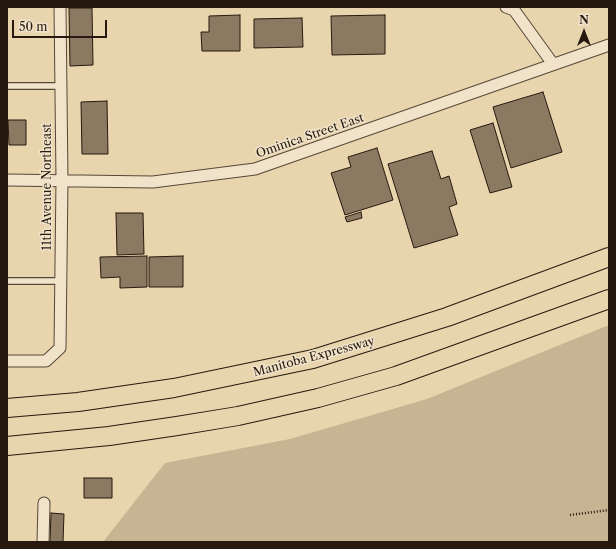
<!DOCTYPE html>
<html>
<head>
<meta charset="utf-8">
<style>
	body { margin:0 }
	#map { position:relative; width:616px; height:549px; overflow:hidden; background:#e8d4ad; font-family:"Libre Caslon Text",serif }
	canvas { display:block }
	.frame { position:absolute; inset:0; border:8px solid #26190f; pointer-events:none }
	.north { position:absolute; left:564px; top:12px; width:40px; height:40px; -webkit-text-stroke:3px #f0e3ca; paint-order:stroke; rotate:0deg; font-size:11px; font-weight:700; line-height:16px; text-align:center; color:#26190f }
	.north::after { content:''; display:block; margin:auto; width:14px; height:18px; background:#26190f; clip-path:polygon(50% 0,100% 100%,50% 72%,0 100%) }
	.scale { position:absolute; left:12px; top:20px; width:95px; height:18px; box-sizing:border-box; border:2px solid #26190f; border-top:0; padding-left:5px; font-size:12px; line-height:14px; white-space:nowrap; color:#26190f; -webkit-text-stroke:3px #f0e3ca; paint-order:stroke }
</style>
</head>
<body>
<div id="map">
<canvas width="616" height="549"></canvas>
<div class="frame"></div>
<div class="north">N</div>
<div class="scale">50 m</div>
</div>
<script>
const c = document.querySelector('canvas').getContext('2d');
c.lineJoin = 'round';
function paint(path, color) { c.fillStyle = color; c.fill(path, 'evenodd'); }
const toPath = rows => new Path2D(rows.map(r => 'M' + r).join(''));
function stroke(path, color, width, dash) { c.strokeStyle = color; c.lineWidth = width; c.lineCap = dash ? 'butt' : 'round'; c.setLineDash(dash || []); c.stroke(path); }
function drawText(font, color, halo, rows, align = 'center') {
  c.font = font + ' "Libre Caslon Text",serif'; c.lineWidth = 3; c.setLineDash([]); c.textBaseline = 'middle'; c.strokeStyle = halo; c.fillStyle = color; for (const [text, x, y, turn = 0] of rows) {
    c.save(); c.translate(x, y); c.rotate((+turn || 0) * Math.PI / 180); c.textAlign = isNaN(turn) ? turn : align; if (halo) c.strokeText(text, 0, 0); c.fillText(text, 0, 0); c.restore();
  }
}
paint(toPath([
	[609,325,609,542,103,542,165,463,290,439,427,399]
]), '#c7b492');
const building = toPath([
	[69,8,92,8,93,65,70,66,69,8],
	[240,15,240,51,202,51,201,32,209,32,209,16,240,15],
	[385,15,385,54,332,55,331,16,385,15],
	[302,18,303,47,254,48,254,19,302,18],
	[543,92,562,152,511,168,493,107,543,92],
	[107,101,108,154,82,154,81,102,107,101],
	[8,120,26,120,26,145,9,145,8,120],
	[493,123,512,187,490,193,470,130,493,123],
	[377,148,393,200,345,215,331,173,351,167,348,157,377,148],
	[432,151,441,179,449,176,457,204,449,207,458,235,414,248,388,164,432,151],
	[361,212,362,218,347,222,345,217,361,212],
	[116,213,143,213,144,254,117,255,116,213],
	[147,256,147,287,120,288,120,277,101,278,100,257,147,256],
	[183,256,183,287,149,287,149,257,183,256],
	[84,478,112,478,112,498,84,498,84,478],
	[51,513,64,514,63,542,50,542,51,513]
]);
paint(building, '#8b7a61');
stroke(building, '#26190f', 1);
const lane = toPath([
	[7,86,61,86],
	[7,281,61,281]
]);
const street = toPath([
	[506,7,514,10,553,64],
	[7,180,153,182,255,169,609,45],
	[7,361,46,361,60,348,62,180,60,7],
	[43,542,44,503]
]);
const primary = toPath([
	[7,408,78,402,174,388,313,359,447,317,609,257],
	[7,446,109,436,177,426,238,416,318,398,396,376,609,299]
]);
stroke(lane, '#564836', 8);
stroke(street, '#564836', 13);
stroke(primary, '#26190f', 20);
stroke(toPath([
	[570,515,609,510]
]), '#26190f', 2.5, [1, 2]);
stroke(lane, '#f0e3ca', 5.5);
stroke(street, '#f0e3ca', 11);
stroke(primary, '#e8d4ad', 18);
drawText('12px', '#26190f', '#f0e3ca', [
	["Ominica Street East",310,136,-19],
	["11th Avenue Northeast",48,187,-90],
	["Manitoba Expressway",314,357,-15]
]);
</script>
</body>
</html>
